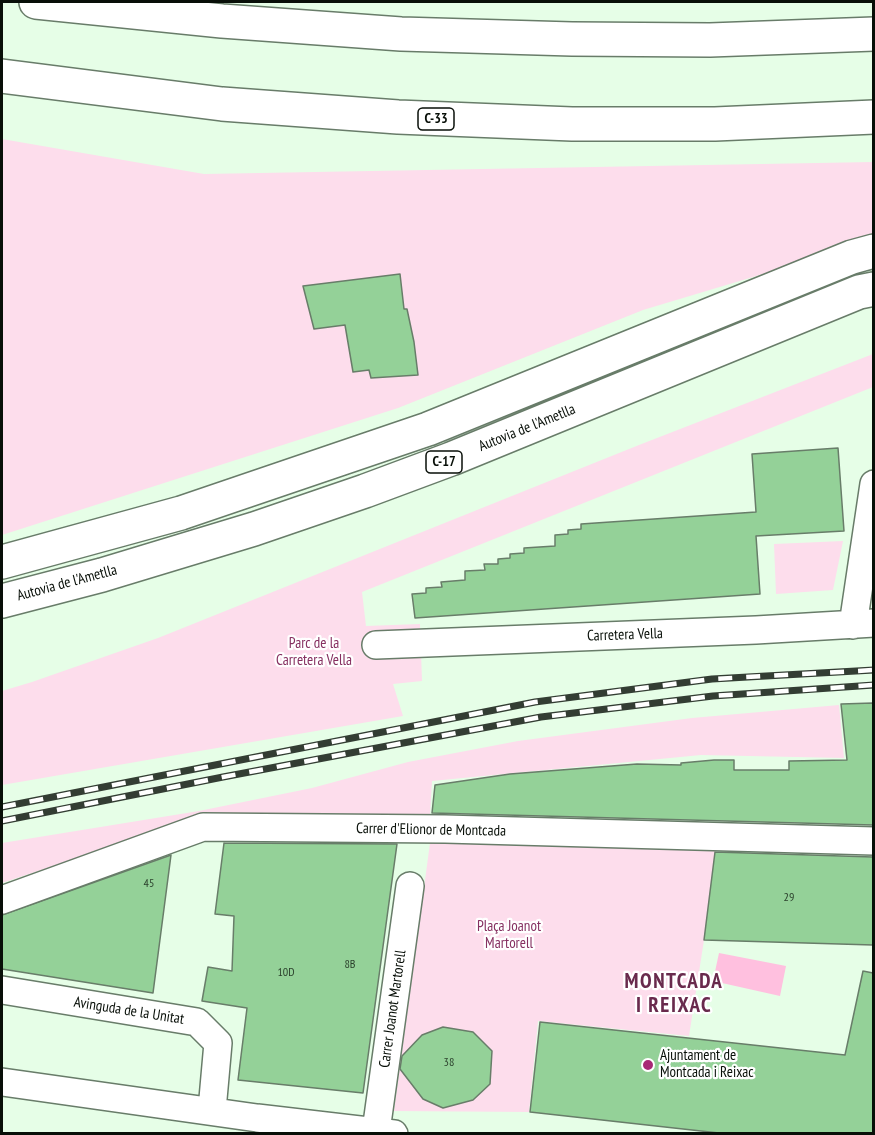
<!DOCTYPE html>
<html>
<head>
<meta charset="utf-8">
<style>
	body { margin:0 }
	#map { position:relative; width:875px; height:1135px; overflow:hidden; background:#e6fee7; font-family:"PT Sans Narrow",sans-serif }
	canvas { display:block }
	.frame { position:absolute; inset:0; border:3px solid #080f08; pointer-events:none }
</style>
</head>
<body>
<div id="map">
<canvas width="875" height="1135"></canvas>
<div class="frame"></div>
</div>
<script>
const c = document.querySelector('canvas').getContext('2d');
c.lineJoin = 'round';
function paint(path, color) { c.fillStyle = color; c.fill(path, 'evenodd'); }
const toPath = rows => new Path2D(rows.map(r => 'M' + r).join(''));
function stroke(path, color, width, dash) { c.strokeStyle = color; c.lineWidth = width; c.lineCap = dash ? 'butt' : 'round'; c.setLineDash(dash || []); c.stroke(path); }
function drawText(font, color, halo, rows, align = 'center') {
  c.font = font + ' "PT Sans Narrow",sans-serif'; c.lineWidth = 4.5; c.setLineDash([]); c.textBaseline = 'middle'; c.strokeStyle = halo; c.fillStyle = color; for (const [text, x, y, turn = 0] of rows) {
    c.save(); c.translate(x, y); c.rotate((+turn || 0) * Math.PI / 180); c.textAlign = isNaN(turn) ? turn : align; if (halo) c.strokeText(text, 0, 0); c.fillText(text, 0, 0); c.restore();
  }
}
paint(toPath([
	[2,139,204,174,873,162,873,241,643,310,398,408,2,535],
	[873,354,873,387,362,592,366,626,420,624,422,681,393,684,403,716,2,785,2,691,32,682,158,638,639,445],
	[843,541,833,590,776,594,774,544],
	[839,705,844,758,701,755,432,781,430,816,192,820,2,883,2,843,199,811,312,788,408,762,518,741,692,718],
	[430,843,688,848,715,851,704,940,689,1036,538,1021,529,1112,394,1111]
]), '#fdddec');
paint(toPath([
	[719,953,786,966,780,996,713,981]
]), '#ffc0df');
const building = toPath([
	[400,274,404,309,407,309,414,342,418,375,371,378,369,370,353,372,345,325,314,329,303,286,400,274],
	[838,448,844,531,756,536,760,594,415,618,412,594,426,593,426,588,442,587,441,582,465,580,465,571,485,570,484,564,498,564,498,559,510,558,510,554,524,553,524,548,555,546,555,535,568,534,568,530,581,529,581,524,756,512,752,454,838,448],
	[873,703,873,825,432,813,435,785,510,774,637,764,681,765,681,763,714,760,734,760,734,770,789,770,789,761,847,760,841,704,873,703],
	[224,843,397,844,363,1093,238,1080,247,1008,202,1001,208,967,232,971,234,916,215,914,224,843],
	[715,852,873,857,873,945,704,940,715,852],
	[171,855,153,993,2,969,2,915,171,855],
	[863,971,873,973,873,1134,728,1134,530,1112,540,1022,845,1055,863,971],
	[443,1027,473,1032,492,1051,490,1084,473,1100,443,1108,423,1099,400,1069,402,1056,422,1035,443,1027]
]);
paint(building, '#94d198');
stroke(building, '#687d69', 1.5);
const street = toPath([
	[853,625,874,484],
	[376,645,756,630,874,623],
	[2,900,203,827,445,829,874,841],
	[2,990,197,1022,218,1043,212,1110],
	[2,1082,257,1118,394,1134],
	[376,1131,410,886]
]);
const highway = toPath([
	[36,2,222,21,401,34,572,39,710,40,874,34],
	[2,76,222,104,398,117,572,124,715,124,874,117],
	[2,562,181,513,428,429,852,257,874,251],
	[2,601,102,575,254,529,365,491,451,459,859,292,874,289]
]);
stroke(street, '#687c69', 30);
stroke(highway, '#687c69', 36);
stroke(street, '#fff', 27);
stroke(highway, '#fff', 33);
const rail = toPath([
	[2,807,535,702,712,679,874,670],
	[2,821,223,777,541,717,713,696,874,685]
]);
stroke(rail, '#333d33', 7);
stroke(rail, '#fff', 4.5, [14]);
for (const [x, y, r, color] of [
	[648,1065,6,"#a82775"]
]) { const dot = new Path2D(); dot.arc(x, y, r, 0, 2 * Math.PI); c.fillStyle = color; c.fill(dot); stroke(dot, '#fff', 2); }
drawText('12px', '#2b402c', null, [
	["45",149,884],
	["29",789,898],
	["8B",350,965],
	["10D",286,973],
	["38",449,1063]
]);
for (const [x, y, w] of [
	[436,119,36],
	[444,462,36]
]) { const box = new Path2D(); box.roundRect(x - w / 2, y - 11, w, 22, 4.5); c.fillStyle = '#fff'; c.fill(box); stroke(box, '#080f08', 1.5); }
drawText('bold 14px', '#080f08', null, [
	["C-33",436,119],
	["C-17",444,462]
]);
drawText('15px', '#080f08', '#fff', [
	["Autovia de l'Ametlla",527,428,-22],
	["Autovia de l'Ametlla",67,583,-15],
	["Carretera Vella",625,635,-2],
	["Carrer d'Elionor de Montcada",431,830,1],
	["Carrer Joanot Martorell",393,1009,-82],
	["Avinguda de la Unitat",129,1011,9]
]);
drawText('15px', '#863061', '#fff', [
	["Parc de la",314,644],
	["Carretera Vella",314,661],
	["Plaça Joanot",509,927],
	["Martorell",509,944]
]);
drawText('15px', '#080f08', '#fff', [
	["Ajuntament de",660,1056],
	["Montcada i Reixac",660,1073]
], 'left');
c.letterSpacing = '1.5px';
drawText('bold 21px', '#692a4d', '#fff', [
	["MONTCADA",674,982],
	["I REIXAC",674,1006]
]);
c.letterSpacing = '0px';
</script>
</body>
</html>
